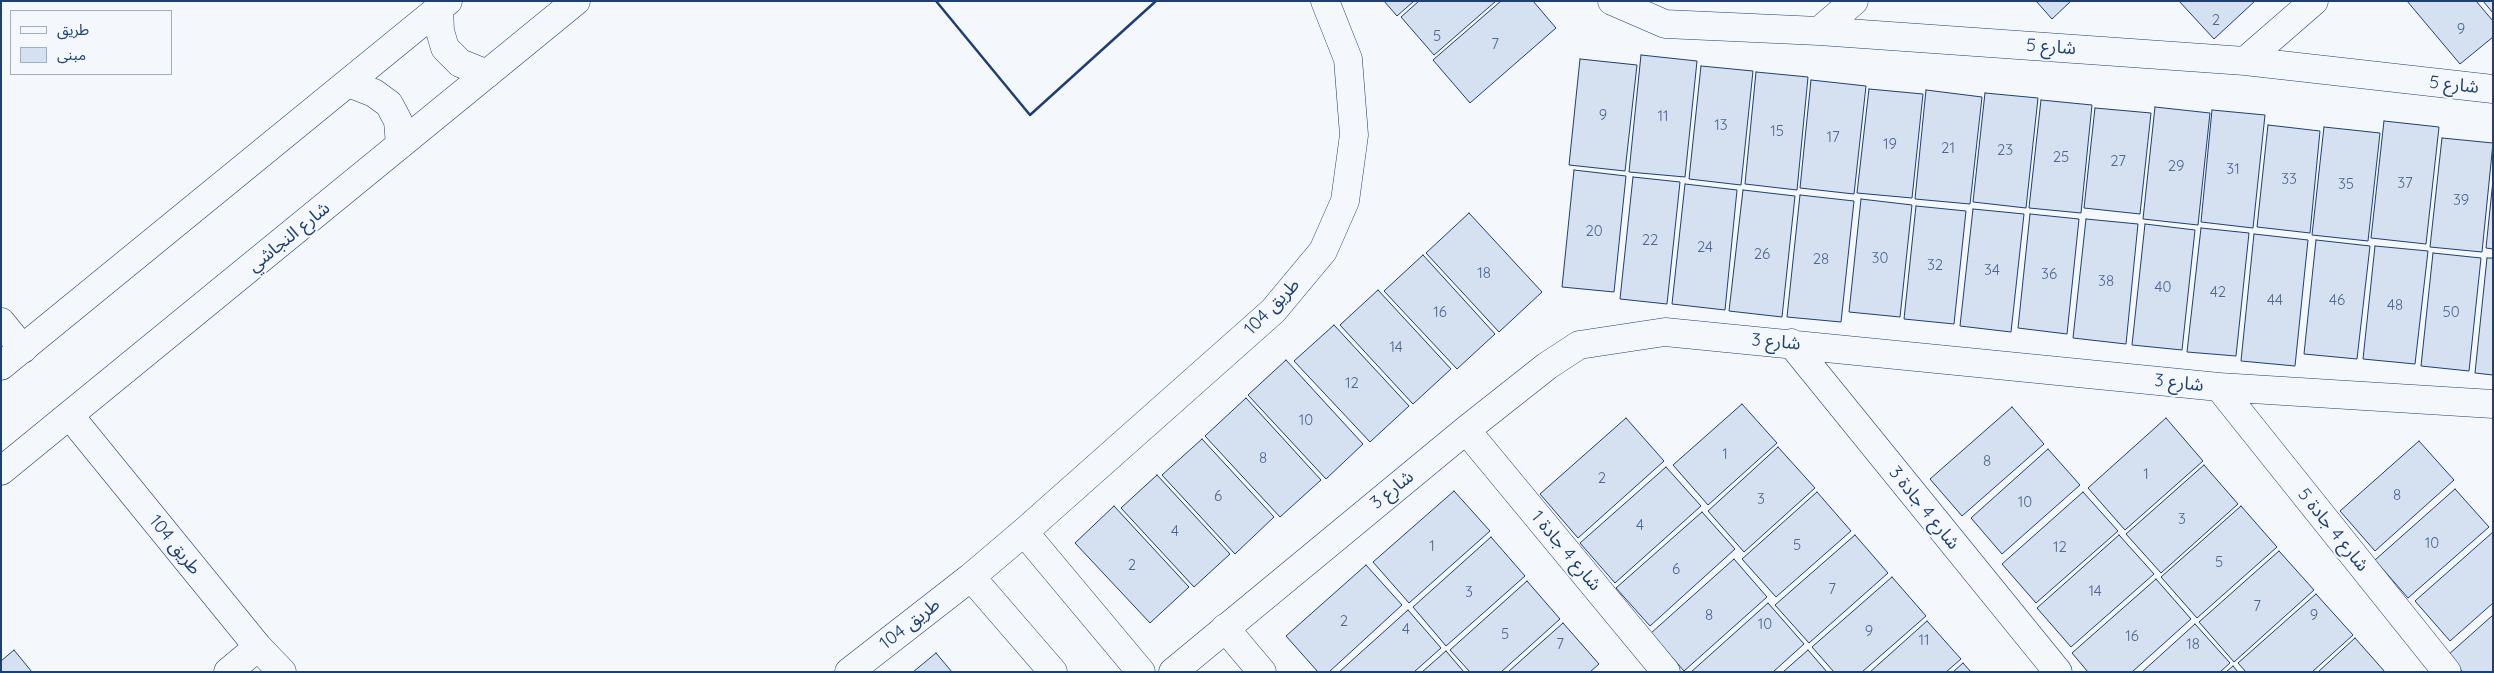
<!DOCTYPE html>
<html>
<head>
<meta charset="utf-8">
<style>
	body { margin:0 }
	#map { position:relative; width:2494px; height:673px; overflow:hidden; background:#f4f7fb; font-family:Quicksand,"Noto Sans Arabic",sans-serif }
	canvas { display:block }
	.frame { position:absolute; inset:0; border:2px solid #1d3f73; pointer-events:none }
	.legend { position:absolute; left:10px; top:10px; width:162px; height:65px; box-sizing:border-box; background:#f4f7fb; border:1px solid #9eadc5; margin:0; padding:6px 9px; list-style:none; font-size:15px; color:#1d3f73 }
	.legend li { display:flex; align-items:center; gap:10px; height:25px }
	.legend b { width:25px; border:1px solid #9eadc5 }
</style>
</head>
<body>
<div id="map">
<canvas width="2494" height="673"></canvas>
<div class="frame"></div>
<ul class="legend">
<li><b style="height:6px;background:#f4f7fb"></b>طريق</li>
<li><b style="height:14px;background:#d5e0f0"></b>مبنى</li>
</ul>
</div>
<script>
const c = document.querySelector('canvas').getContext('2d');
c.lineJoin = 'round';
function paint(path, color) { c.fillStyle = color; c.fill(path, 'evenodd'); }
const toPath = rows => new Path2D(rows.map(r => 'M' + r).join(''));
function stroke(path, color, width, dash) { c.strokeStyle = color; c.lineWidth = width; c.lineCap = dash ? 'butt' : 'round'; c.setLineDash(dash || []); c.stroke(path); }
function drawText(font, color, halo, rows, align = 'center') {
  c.font = font + ' Quicksand,"Noto Sans Arabic",sans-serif'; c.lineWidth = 4; c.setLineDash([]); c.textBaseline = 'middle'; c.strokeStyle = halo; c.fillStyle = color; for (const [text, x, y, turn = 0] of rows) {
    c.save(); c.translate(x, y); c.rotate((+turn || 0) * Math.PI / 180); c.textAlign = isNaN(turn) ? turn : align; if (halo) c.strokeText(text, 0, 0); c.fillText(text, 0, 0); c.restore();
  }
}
const building = toPath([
	[1384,1,1414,1,1397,16,1384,1],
	[1419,1,1496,1,1434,55,1401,17,1419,1],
	[1501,1,1533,1,1556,28,1470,103,1433,60,1501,1],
	[2036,1,2071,1,2052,19,2036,1],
	[2179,1,2255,1,2214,39,2179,1],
	[2407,1,2476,1,2493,21,2493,37,2460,64,2407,1],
	[2483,1,2493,1,2493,13,2483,1],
	[1641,55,1697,61,1685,177,1629,172,1641,55],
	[1580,59,1637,65,1625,171,1569,165,1580,59],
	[1701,66,1753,71,1741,185,1689,179,1701,66],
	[1756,72,1808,77,1797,190,1745,184,1756,72],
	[1811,80,1866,86,1854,194,1800,188,1811,80],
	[1869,89,1923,94,1912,198,1857,193,1869,89],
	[1926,90,1982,97,1970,204,1915,199,1926,90],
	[1985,93,2038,98,2026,208,1973,202,1985,93],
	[2041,100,2092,105,2081,213,2029,208,2041,100],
	[2155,107,2210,113,2198,225,2143,219,2155,107],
	[2095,108,2151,113,2140,214,2084,208,2095,108],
	[2212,110,2265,115,2253,228,2201,222,2212,110],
	[2384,121,2439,127,2426,244,2371,238,2384,121],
	[2268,125,2320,131,2310,233,2257,227,2268,125],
	[2324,127,2380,133,2368,241,2312,235,2324,127],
	[2442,138,2493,143,2482,252,2430,247,2442,138],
	[1574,170,1626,176,1614,292,1562,287,1574,170],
	[1633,177,1680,182,1667,304,1620,299,1633,177],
	[2493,180,2493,249,2486,248,2493,180],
	[1685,184,1737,190,1725,310,1672,304,1685,184],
	[1743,190,1795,196,1782,317,1729,311,1743,190],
	[1800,195,1854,201,1841,322,1787,317,1800,195],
	[1861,199,1912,205,1900,317,1849,312,1861,199],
	[1916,206,1966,211,1954,324,1904,319,1916,206],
	[1973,209,2024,214,2011,332,1960,326,1973,209],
	[1469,213,1542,292,1499,332,1426,253,1469,213],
	[2030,214,2079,219,2067,334,2018,328,2030,214],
	[2086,219,2138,224,2126,344,2073,338,2086,219],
	[2145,224,2195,230,2182,350,2132,345,2145,224],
	[2201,228,2249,233,2236,356,2187,352,2201,228],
	[2254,234,2308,240,2295,366,2241,361,2254,234],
	[2316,240,2370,246,2357,359,2304,354,2316,240],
	[2375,246,2428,251,2415,364,2363,359,2375,246],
	[2433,253,2481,258,2469,371,2421,366,2433,253],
	[1423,255,1495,334,1457,369,1384,291,1423,255],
	[2487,258,2493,258,2493,375,2475,373,2487,258],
	[1378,290,1451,369,1413,404,1340,325,1378,290],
	[1334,325,1409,406,1370,442,1294,361,1334,325],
	[1286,360,1363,444,1326,479,1248,395,1286,360],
	[1246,398,1321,480,1280,517,1205,436,1246,398],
	[1742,404,1777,443,1708,505,1673,465,1742,404],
	[2012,407,2044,444,1962,516,1930,479,2012,407],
	[1626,418,1664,461,1578,538,1540,494,1626,418],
	[2166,418,2203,461,2125,530,2088,488,2166,418],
	[1202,439,1274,517,1235,554,1162,475,1202,439],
	[2419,441,2454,480,2375,551,2340,511,2419,441],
	[1778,447,1815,488,1744,552,1708,511,1778,447],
	[2048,449,2080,485,2002,554,1971,518,2048,449],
	[2204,465,2238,504,2161,573,2126,534,2204,465],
	[1666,467,1701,506,1615,583,1580,543,1666,467],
	[1157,475,1230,554,1194,587,1121,508,1157,475],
	[2455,489,2489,527,2408,598,2375,560,2455,489],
	[1454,491,1490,531,1409,603,1373,562,1454,491],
	[1817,492,1851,531,1776,597,1742,559,1817,492],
	[2083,492,2118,531,2036,603,2002,564,2083,492],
	[1114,506,1189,587,1150,623,1075,543,1114,506],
	[2241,506,2277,547,2197,618,2161,577,2241,506],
	[1702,512,1735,549,1650,626,1616,588,1702,512],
	[2493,532,2493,603,2450,641,2415,601,2493,532],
	[1855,535,1888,573,1809,643,1775,605,1855,535],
	[2119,535,2154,574,2071,647,2037,608,2119,535],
	[1491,537,1525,576,1446,646,1413,607,1491,537],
	[2279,551,2314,590,2234,662,2199,622,2279,551],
	[1734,559,1767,597,1684,671,1651,633,1734,559],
	[1366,565,1402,605,1329,672,1318,672,1286,636,1366,565],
	[1892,577,1926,616,1862,672,1834,672,1812,647,1892,577],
	[2156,579,2191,619,2132,672,2088,672,2072,653,2156,579],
	[1527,581,1560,619,1501,672,1470,672,1450,650,1527,581],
	[2316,594,2353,635,2312,672,2246,672,2238,663,2316,594],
	[1768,603,1804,644,1773,672,1691,672,1768,603],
	[1408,610,1441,648,1414,672,1339,672,1408,610],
	[2493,615,2493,672,2463,672,2448,655,2493,615],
	[1927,621,1961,659,1946,672,1870,672,1927,621],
	[1563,623,1599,664,1590,672,1508,672,1563,623],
	[2195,624,2230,663,2220,672,2142,672,2195,624],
	[2355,638,2385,672,2318,672,2355,638],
	[14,650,32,672,1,672,1,661,14,650],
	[1808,650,1827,672,1783,672,1808,650],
	[1446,651,1464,672,1422,672,1446,651],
	[936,653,952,672,913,672,936,653],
	[1963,663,1971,672,1953,672,1963,663],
	[2233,666,2238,672,2226,672,2233,666]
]);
paint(building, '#d5e0f0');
stroke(building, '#1d3f73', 1);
const street = toPath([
	[1612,1,1665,24,1819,31,2245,61,2493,89],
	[1819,31,1854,1],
	[2245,61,2314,1],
	[1,322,23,349],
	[1791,343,2058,672],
	[2219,387,2447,672],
	[70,416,258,647,282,672],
	[1466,430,1666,672],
	[1024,532,1141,672],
	[971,577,1053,672],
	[1225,628,1262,672],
	[228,672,258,647],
	[849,672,971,577,1024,532,1273,311,1323,251,1345,201,1354,135,1348,59,1325,1],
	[1173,672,1466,430,1547,366,1579,345,1665,332,2219,387,2493,404]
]);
const secondary = toPath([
	[439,9,440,31,445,48,460,63,487,74],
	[348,83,374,93,389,104,398,121,400,145],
	[1,366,448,1],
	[1,471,576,1]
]);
stroke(street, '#1d3f73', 29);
stroke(secondary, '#1d3f73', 29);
stroke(street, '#f4f7fb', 28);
stroke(secondary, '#f4f7fb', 28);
stroke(toPath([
	[936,1,1030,115,1156,1]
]), '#1d3f73', 2.5);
drawText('15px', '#4b6792', null, [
	["2",2216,20],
	["9",2461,29],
	["5",1437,36],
	["7",1495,44],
	["9",1603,115],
	["11",1663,116],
	["13",1721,125],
	["15",1777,131],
	["17",1833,137],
	["19",1890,144],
	["21",1948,148],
	["23",2005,150],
	["25",2061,157],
	["27",2118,161],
	["29",2176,166],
	["31",2233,169],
	["33",2289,179],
	["37",2405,183],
	["35",2346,184],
	["39",2461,200],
	["20",1594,231],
	["22",1650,240],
	["24",1705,247],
	["26",1762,254],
	["30",1880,258],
	["28",1821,259],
	["32",1935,265],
	["34",1992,270],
	["18",1484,273],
	["36",2049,274],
	["38",2106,281],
	["40",2163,287],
	["42",2218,292],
	["44",2275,300],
	["46",2337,300],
	["48",2395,305],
	["16",1440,312],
	["50",2451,312],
	["14",1396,347],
	["12",1352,383],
	["10",1306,420],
	["1",1725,454],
	["8",1263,458],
	["8",1987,461],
	["1",2146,474],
	["2",1602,478],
	["8",2397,495],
	["6",1218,496],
	["3",1761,499],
	["10",2025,502],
	["3",2182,519],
	["4",1640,525],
	["4",1175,531],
	["10",2432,543],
	["5",1797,545],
	["1",1432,546],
	["12",2060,547],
	["5",2219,562],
	["2",1132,565],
	["6",1676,569],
	["7",1832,589],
	["14",2095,591],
	["3",1469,592],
	["7",2257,606],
	["8",1709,615],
	["9",2314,615],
	["2",1344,621],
	["10",1765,624],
	["4",1406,629],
	["9",1869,631],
	["5",1505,634],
	["16",2132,636],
	["11",1924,640],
	["7",1560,644],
	["18",2193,644]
]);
drawText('18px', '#1d3f73', '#f4f7fb', [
	["شارع 5",2051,47,4],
	["شارع 5",2454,85,6],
	["شارع النجاشي",289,237,-39],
	["طريق 104",1272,307,-46],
	["شارع 3",1776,342,5],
	["شارع 3",2179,383,6],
	["شارع 3",1392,490,-39],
	["شارع 4 جادة 3",1924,508,51],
	["شارع 4 جادة 5",2333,530,51],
	["طريق 104",175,545,51],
	["شارع 4 جادة 1",1566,551,50],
	["طريق 104",910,624,-38]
]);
</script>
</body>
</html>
